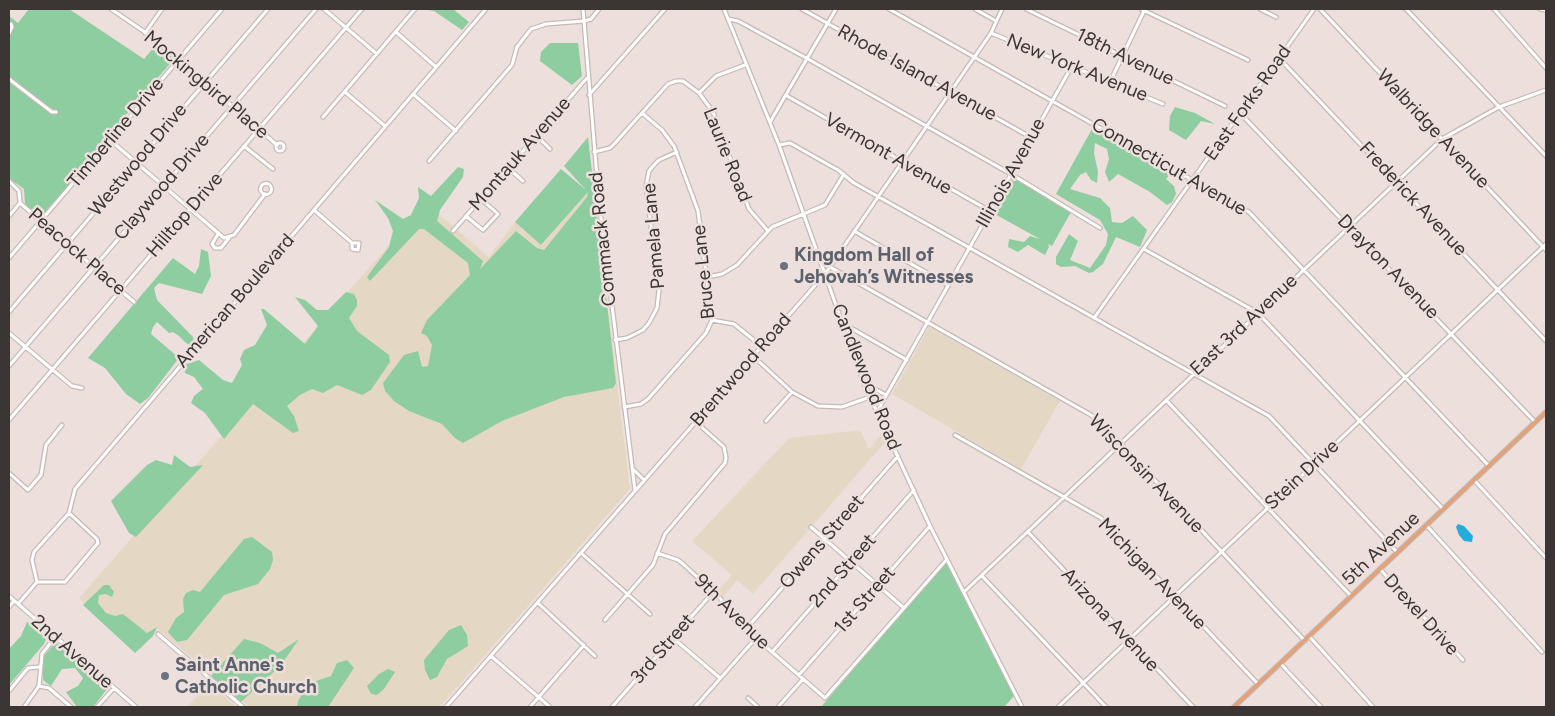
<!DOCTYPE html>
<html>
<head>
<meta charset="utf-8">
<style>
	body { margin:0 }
	#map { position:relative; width:1555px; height:716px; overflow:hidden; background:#ede0dc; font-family:Figtree,sans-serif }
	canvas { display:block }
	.frame { position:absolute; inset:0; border:10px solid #3b3534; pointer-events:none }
</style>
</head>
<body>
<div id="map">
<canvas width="1555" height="716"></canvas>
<div class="frame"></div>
</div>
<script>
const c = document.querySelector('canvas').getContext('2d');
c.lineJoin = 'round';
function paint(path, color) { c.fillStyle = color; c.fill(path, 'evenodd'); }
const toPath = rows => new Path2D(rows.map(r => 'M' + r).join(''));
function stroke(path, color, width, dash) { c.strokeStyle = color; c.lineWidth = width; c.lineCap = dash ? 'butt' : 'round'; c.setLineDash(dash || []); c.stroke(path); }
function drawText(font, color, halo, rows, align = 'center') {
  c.font = font + ' Figtree,sans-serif'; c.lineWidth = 5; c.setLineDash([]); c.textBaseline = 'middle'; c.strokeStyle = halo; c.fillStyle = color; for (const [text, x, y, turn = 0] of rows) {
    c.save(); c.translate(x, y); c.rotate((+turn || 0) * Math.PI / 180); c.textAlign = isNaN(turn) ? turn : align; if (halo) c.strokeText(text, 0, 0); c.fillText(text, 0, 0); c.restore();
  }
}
paint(toPath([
	[593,185,630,489,440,707,249,707,158,629,139,651,79,598,426,203,489,257,515,222,542,245],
	[929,327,1060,401,1021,469,892,394],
	[860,430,869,449,883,432,887,440,753,594,737,580,723,597,717,592,732,575,692,541,789,438],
	[209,682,235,706,234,707,187,707]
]), '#e4d8c4');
paint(toPath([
	[29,9,69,9,144,59,156,45,174,59,107,137,107,141,44,215,40,217,25,204,24,189,9,178,9,16,18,23],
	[421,9,453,9,469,22,462,30,434,11],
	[550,43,578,43,582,76,572,85,540,61,541,52],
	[1175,107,1195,113,1215,124,1201,121,1186,140,1169,130,1170,116],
	[1093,127,1171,173,1166,179,1174,186,1176,194,1172,202,1167,205,1150,192,1118,174,1109,182,1105,172,1109,159,1107,149,1095,143,1094,153,1098,172,1097,183,1091,180,1086,172,1080,175,1070,189,1100,198,1110,208,1112,222,1122,223,1133,216,1147,230,1140,247,1116,237,1103,264,1093,272,1089,273,1075,266,1061,267,1056,264,1056,257,1069,234,1078,241,1070,260,1090,268,1106,245,1108,234,1100,220,1056,194],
	[588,137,616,383,613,388,564,397,502,421,463,443,455,438,442,424,409,411,394,401,385,391,383,383,404,355,418,351,422,367,428,366,432,345,427,336,421,333,427,320,470,275,468,263,424,229,419,229,370,281,367,277,389,247,393,231,388,218,375,200,403,219,411,215,419,198,418,187,431,196,458,167,464,169,463,177,440,210,437,221,483,261,480,269,516,231,537,248,544,250,587,197,588,192,541,245,515,222,561,169,586,190,564,166],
	[1013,177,1071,212,1052,246,1048,244,1049,247,1045,255,1028,245,1018,252,1008,247,1009,239,1024,242,1030,236,1040,239,991,212,1009,179],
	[201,249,208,252,211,276,202,294,159,283,154,288,157,300,193,337,194,344,192,346,186,343,179,336,173,332,169,333,157,322,153,327,151,334,179,358,148,398,140,404,126,394,105,368,88,358,173,258,195,274,199,266],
	[346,292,354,294,357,300,357,306,349,318,357,331,389,355,390,362,371,390,362,395,337,385,323,393,312,389,300,395,287,406,294,416,299,431,293,433,253,404,224,439,205,413,191,403,194,396,203,389,194,377,185,373,184,365,199,360,223,380,232,383,242,365,240,359,244,350,255,345,267,325,261,309,264,309,305,344,318,326,295,297,305,300,317,310,328,310],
	[174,455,190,467,203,465,136,537,129,533,111,501,147,465,156,460,172,465],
	[252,537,272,552,273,560,270,569,258,584,224,595,187,640,177,642,168,632,176,618,184,612,183,599,186,593,193,590,200,592,244,539],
	[946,562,1014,696,1004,707,821,707],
	[104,585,109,585,114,592,112,597,106,594,99,595,98,603,106,613,115,616,123,614,147,633,157,627,153,636,135,653,83,605],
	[27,622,38,627,47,636,44,644,9,685,9,649,21,636],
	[461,625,467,635,468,646,447,659,437,677,430,680,425,670,424,660,449,630],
	[244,639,260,643,278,653,299,639,281,665,241,702,211,676],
	[56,642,107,689,93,707,77,707,66,692,78,686,83,678,75,668,62,669,51,686,43,680,43,657],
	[347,660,354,668,328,707,297,707,298,701,305,689,316,681,331,676,337,663],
	[388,669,395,672,384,689,377,695,371,694,367,686,379,674]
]), '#8dcd9f');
paint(toPath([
	[1458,524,1464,526,1473,536,1472,542,1464,541,1459,535,1456,527]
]), '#23acdd');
const minor = toPath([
	[111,9,152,37,277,145],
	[324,9,377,54],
	[583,9,599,201,635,490],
	[724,9,779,145,864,384,930,526,1022,707],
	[802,9,1032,138],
	[889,9,1249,212,1489,466],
	[975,9,996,21],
	[1026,9,1225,106],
	[1141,9,1248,60],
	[1260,9,1276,17],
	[1320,9,1546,250],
	[1406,9,1546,156],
	[1494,9,1546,68],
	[1540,9,1546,10],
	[728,19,738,21,808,59,1011,174,1100,228],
	[396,32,436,67],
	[9,33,12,27,11,24],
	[145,33,162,9],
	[991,33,1163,104],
	[1279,58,1546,341],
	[9,79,52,112,56,112],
	[1110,82,1145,9],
	[345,92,385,126],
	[699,93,716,76,745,65],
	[413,94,456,131],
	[589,95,665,9],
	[787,96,990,211],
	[1240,113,1535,422],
	[323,117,415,9],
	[770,122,836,9],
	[536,135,550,149],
	[110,140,224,238,234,235,265,194],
	'276 147a4 4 0 1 1 8 0a4 4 0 1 1-8 0Z',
	[779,145,790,143,838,170,854,183,1269,416,1397,552],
	[244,146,273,169],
	[594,152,610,148,615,143,668,84,676,81,683,81,699,93,713,112,749,209,768,231],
	[429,161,512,65,517,47,531,29,546,24,584,21,591,19,599,9],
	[508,168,523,181],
	[9,181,19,191,20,203],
	'260.5 189a5.5 5.5 0 1 1 11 0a5.5 5.5 0 1 1-11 0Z',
	[20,203,134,302],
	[314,210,352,243,359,243,358,250,352,249,352,243],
	[9,216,20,203],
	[466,216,483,230,498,214,481,199],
	[453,231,587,78],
	[854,231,948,285],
	[218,234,212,244,215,248,221,248,229,238],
	[1144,249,1258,313,1443,509],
	[9,258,222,9],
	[830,267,1091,415,1120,443,1305,641],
	[707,277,722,274,737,265,772,227,825,205,844,174],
	[9,312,268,9],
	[1094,318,1314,9],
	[712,320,734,324,761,346],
	[844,324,907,360],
	[9,333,72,386,82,388],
	[615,340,627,338,643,330,649,323,657,308,659,290,646,186,649,171,654,165,659,160,677,152],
	[753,356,792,392,818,406,842,407,870,397],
	[9,366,316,9],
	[865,384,886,395],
	[1166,400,1351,596],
	[624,407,641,404,648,399,706,333,712,320,698,211,674,146,662,130,642,113],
	[878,410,1072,66],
	[9,420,362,9],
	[766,421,792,392],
	[955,435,1101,518,1258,684],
	[632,468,644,480],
	[9,473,28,490,41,475,46,445,62,425],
	[1474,480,1546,558],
	[1426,525,1542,652],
	[811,527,904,608],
	[1028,532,1193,707],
	[581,553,650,614],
	[657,553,678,560,683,564,720,598,733,618,825,698,947,559],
	[1380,569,1463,660],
	[982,576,1106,707],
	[37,582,65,582,98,543,97,539,69,513],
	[964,592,1442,139,1499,107,1546,90],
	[9,596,136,707],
	[538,603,595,656],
	[18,604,37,582,32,560,34,552,69,513,75,489,486,9],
	[9,607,14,601],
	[605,620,653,565,665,534,725,463,726,458,724,447,696,422],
	[746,629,898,456],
	[158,634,243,707],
	[1309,636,1373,707],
	[673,638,720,678],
	[772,652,914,490],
	[491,656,550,707],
	[1281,664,1321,707],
	[799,675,930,526],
	[39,686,49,688,71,707],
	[9,691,28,668,39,667],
	[748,698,758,707],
	[24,707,39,686,42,654,55,637],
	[97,707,114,688],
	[446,707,825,274,991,33,1002,9],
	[530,707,584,645],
	[612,707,714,591],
	[695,707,756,638],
	[778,707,803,679],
	[1058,707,1546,244]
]);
const major = toPath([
	[1234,707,1546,412]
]);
stroke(minor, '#c6b9b5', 5.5);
stroke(major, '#c4c2c2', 6);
stroke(minor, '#fff', 3);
stroke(major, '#e2a27b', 4);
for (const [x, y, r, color] of [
	[784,266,5,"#6b7280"],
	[165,676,5,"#6b7280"]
]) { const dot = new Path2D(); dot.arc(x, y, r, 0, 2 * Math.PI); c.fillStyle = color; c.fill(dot); stroke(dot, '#ede0dc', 2); }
drawText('19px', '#3b3534', '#ede0dc', [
	["18th Avenue",1125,57,26],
	["New York Avenue",1077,68,22],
	["Rhode Island Avenue",917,73,29],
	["Mockingbird Place",206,85,40],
	["East Forks Road",1248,103,-55],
	["Walbridge Avenue",1433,129,47],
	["Timberline Drive",116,133,-50],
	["Montauk Avenue",520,154,-49],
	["Vermont Avenue",888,154,30],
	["Laurie Road",727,155,68],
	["Westwood Drive",138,160,-50],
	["Connecticut Avenue",1169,167,30],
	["Illinois Avenue",1011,173,-61],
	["Claywood Drive",162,187,-49],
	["Frederick Avenue",1413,199,47],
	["Hilltop Drive",185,215,-49],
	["Pamela Lane",654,236,-95],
	["Commack Road",603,239,-96],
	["Peacock Place",77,252,41],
	["Drayton Avenue",1388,267,46],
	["Bruce Lane",704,272,-96],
	["American Boulevard",235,301,-49],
	["East 3rd Avenue",1244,325,-43],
	["Brentwood Road",741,370,-49],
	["Candlewood Road",866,377,68],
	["Wisconsin Avenue",1146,474,46],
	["Stein Drive",1302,475,-43],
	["Owens Street",822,542,-49],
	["5th Avenue",1381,549,-43],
	["2nd Street",843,571,-49],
	["Michigan Avenue",1152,574,46],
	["1st Street",865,600,-49],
	["9th Avenue",732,612,45],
	["Drexel Drive",1421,615,48],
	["Arizona Avenue",1110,620,47],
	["3rd Street",663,649,-49],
	["2nd Avenue",72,652,41]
]);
drawText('bold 19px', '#5b616d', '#ede0dc', [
	["Kingdom Hall of",794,255],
	["Jehovah’s Witnesses",794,277],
	["Saint Anne's",175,665],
	["Catholic Church",175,687]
], 'left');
</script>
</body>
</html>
